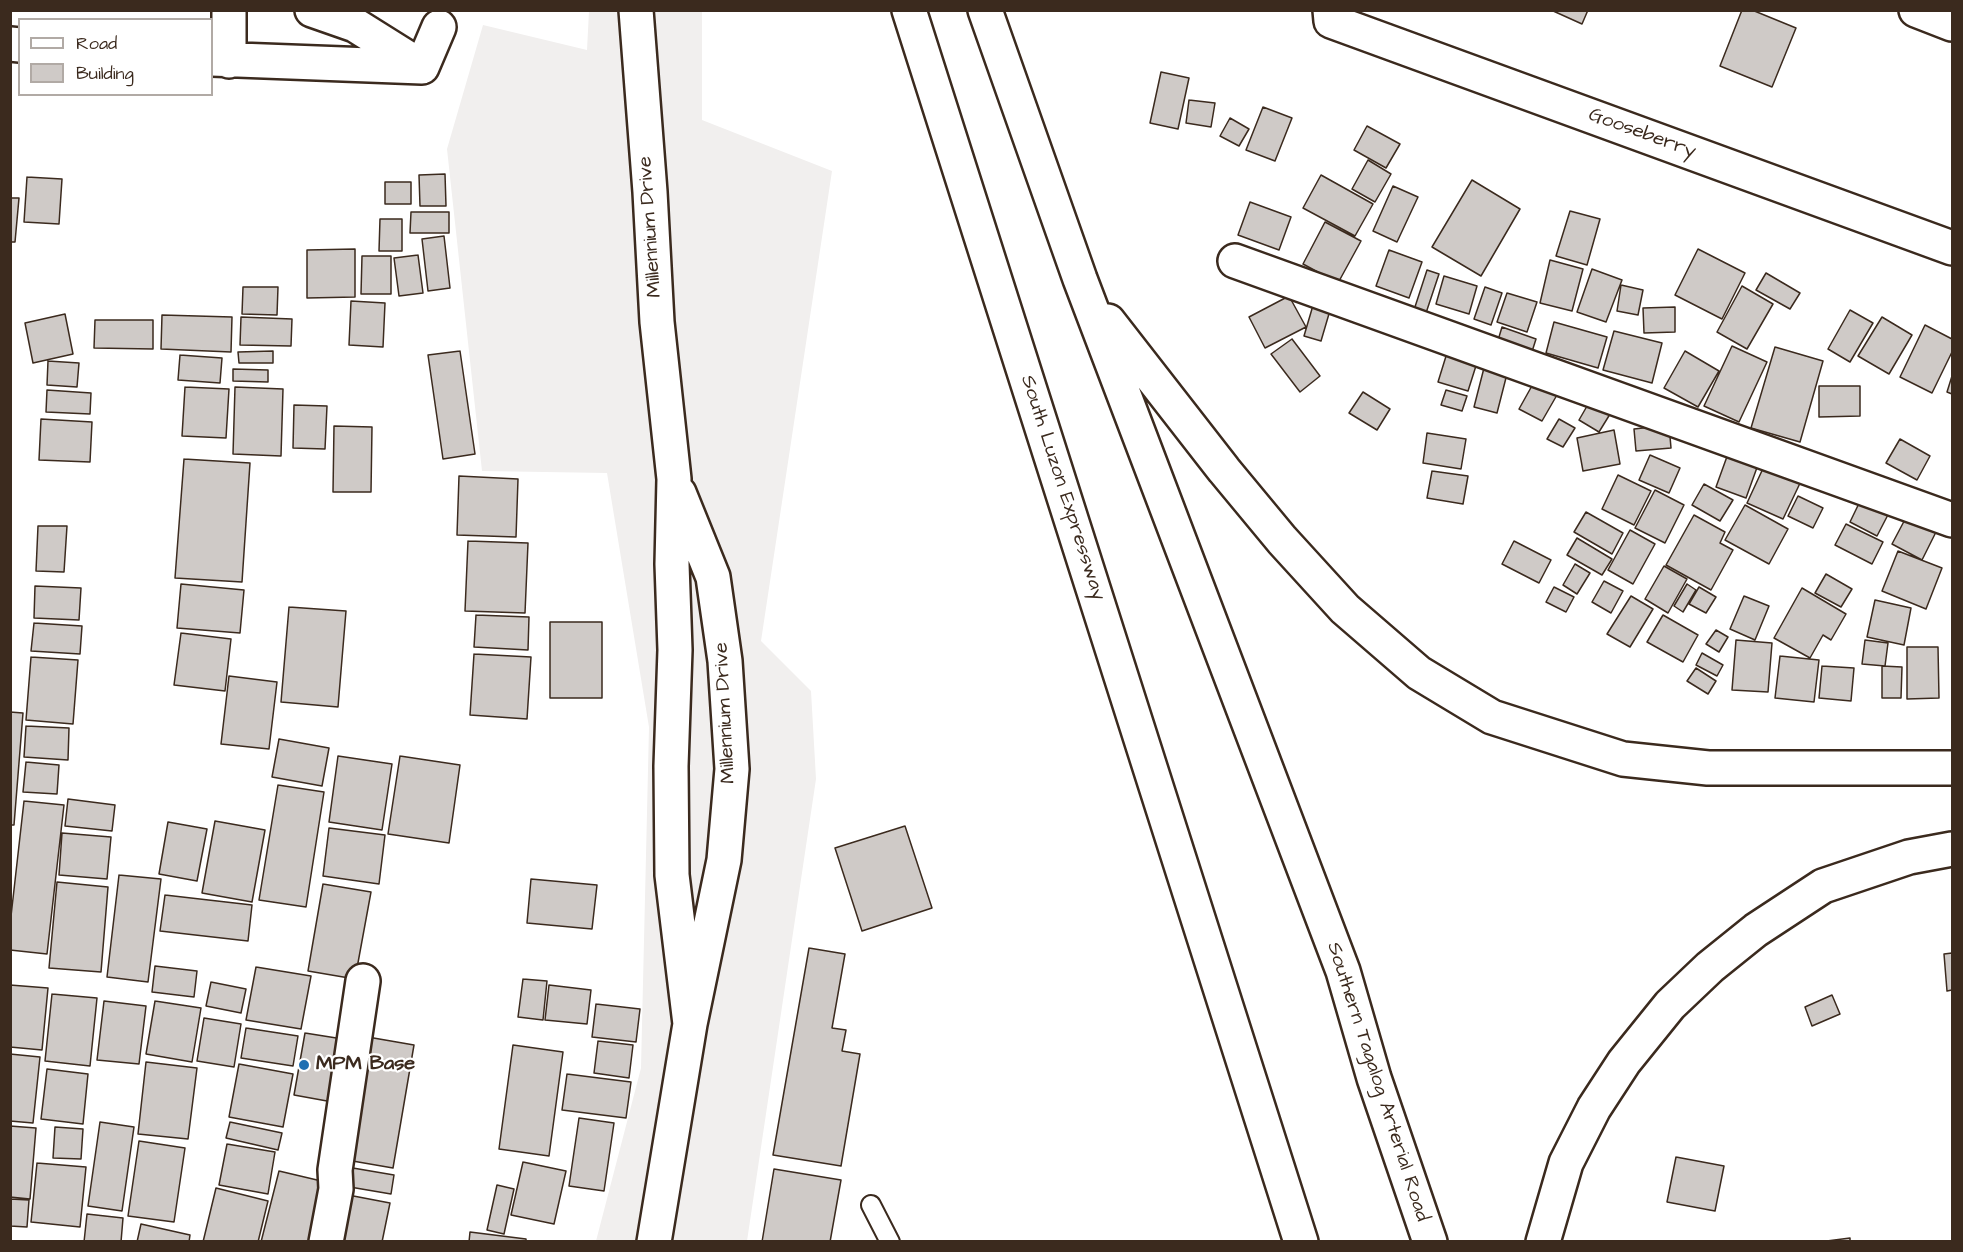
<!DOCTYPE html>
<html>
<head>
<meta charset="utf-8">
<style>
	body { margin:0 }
	#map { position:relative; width:1963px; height:1252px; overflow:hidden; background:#fff; font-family:"Architects Daughter",sans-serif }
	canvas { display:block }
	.frame { position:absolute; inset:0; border:12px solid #3b2a1e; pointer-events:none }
	.legend { position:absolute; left:18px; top:18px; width:195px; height:78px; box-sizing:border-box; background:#fff; border:2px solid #b1aaa5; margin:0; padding:8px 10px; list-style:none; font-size:18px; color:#3b2a1e }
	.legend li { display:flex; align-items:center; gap:12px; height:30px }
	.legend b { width:30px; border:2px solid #b1aaa5 }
</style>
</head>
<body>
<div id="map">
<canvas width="1963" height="1252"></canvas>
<div class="frame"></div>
<ul class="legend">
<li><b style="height:8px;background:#fff"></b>Road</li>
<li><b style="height:16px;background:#cfcac7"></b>Building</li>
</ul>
</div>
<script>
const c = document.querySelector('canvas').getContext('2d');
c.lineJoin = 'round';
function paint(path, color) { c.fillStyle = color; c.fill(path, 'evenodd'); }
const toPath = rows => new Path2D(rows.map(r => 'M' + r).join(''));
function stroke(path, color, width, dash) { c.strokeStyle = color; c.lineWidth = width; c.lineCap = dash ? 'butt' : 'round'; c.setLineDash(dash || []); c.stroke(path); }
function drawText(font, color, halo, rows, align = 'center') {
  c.font = font + ' "Architects Daughter",sans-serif'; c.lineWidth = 4.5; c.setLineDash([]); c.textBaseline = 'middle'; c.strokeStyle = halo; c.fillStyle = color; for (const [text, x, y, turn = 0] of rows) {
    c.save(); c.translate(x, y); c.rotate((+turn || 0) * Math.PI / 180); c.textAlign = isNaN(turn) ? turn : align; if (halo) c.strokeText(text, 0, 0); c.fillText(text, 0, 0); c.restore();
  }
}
paint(toPath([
	[589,11,702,11,702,120,832,171,761,641,811,691,816,779,747,1241,596,1241,641,1068,649,727,607,473,482,471,447,149,483,25,587,50]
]), '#f1efee');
const building = toPath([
	[1551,10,1588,10,1582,24,1551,10],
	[1742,10,1752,10,1796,28,1772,87,1720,66,1742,10],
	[1161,72,1189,78,1178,129,1150,123,1161,72],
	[1189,100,1215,103,1211,127,1186,123,1189,100],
	[1263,107,1292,118,1275,161,1246,150,1263,107],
	[1230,118,1249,129,1239,146,1220,136,1230,118],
	[1367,126,1400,144,1386,168,1354,150,1367,126],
	[1368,160,1391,174,1375,202,1352,189,1368,160],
	[445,174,446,206,420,206,419,175,445,174],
	[1321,175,1373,204,1355,236,1303,208,1321,175],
	[27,177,62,179,59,224,24,222,27,177],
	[1472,180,1520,209,1481,276,1432,247,1472,180],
	[385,182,411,182,411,204,385,204,385,182],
	[1393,186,1418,197,1397,242,1373,231,1393,186],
	[10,198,19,198,15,242,10,242,10,198],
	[1250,202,1291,217,1279,250,1238,235,1250,202],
	[1570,211,1600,219,1587,265,1556,256,1570,211],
	[411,212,449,212,449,233,410,233,411,212],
	[380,219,402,219,402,251,379,251,380,219],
	[1325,222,1361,241,1338,283,1303,264,1325,222],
	[444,236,450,288,428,291,422,239,444,236],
	[355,249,355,297,307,298,307,250,355,249],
	[1698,249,1745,273,1722,319,1675,295,1698,249],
	[1389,250,1422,262,1409,298,1376,286,1389,250],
	[418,255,423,293,399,296,394,258,418,255],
	[362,256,391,256,391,294,361,294,362,256],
	[1550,260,1583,269,1572,311,1540,303,1550,260],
	[1592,269,1622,280,1606,322,1577,312,1592,269],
	[1427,270,1439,274,1425,316,1413,313,1427,270],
	[1766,273,1800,293,1790,309,1756,290,1766,273],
	[1444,276,1477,286,1469,314,1436,304,1444,276],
	[1621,285,1643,290,1638,315,1617,311,1621,285],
	[1742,286,1773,304,1747,349,1717,332,1742,286],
	[243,287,278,287,277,315,242,314,243,287],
	[1485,287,1502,293,1491,325,1474,319,1485,287],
	[1507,293,1537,302,1527,332,1497,322,1507,293],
	[1289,296,1306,327,1265,348,1249,317,1289,296],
	[351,301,385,303,383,347,349,345,351,301],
	[1314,302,1331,307,1321,341,1304,336,1314,302],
	[1675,307,1675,332,1644,333,1643,308,1675,307],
	[1850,310,1873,323,1850,362,1828,349,1850,310],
	[65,314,73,354,33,363,25,323,65,314],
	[162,315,232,317,231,352,161,349,162,315],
	[241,317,292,319,291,346,240,345,241,317],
	[1882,317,1912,335,1889,374,1858,356,1882,317],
	[95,320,153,320,153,349,94,348,95,320],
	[1554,322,1607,337,1598,368,1546,353,1554,322],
	[1925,325,1952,339,1952,352,1932,393,1900,377,1925,325],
	[1502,327,1536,339,1530,358,1496,347,1502,327],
	[1614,331,1662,343,1652,383,1603,370,1614,331],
	[1292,339,1320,376,1300,392,1271,354,1292,339],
	[1451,340,1481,350,1468,391,1438,382,1451,340],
	[1732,346,1767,362,1739,422,1704,406,1732,346],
	[1775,347,1823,361,1800,442,1751,428,1775,347],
	[273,351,273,363,239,363,238,352,273,351],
	[460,351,475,454,443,459,428,355,460,351],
	[1685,351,1719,371,1698,407,1664,388,1685,351],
	[180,355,222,358,220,383,178,380,180,355],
	[48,361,79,363,77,387,47,385,48,361],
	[1485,364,1508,370,1497,413,1474,407,1485,364],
	[233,369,268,370,268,382,233,381,233,369],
	[1538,375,1561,388,1542,421,1519,409,1538,375],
	[1952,376,1952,394,1947,392,1952,376],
	[1819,386,1860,386,1860,416,1819,417,1819,386],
	[185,387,229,389,226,438,182,436,185,387],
	[235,387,283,389,281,456,233,454,235,387],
	[47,390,91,393,90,414,46,412,47,390],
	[1446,390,1467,396,1462,411,1441,405,1446,390],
	[1363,392,1390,409,1377,430,1349,413,1363,392],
	[1594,394,1615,406,1599,432,1579,420,1594,394],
	[294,405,327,406,325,449,293,448,294,405],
	[41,419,92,422,90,462,39,460,41,419],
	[1559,419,1575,428,1563,447,1547,439,1559,419],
	[1669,425,1671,448,1636,451,1634,429,1669,425],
	[334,426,372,427,371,492,333,492,334,426],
	[1614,430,1620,464,1583,471,1577,438,1614,430],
	[1427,433,1466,439,1461,469,1423,463,1427,433],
	[1900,439,1930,456,1917,480,1886,463,1900,439],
	[1729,451,1759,462,1746,498,1716,487,1729,451],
	[1650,455,1680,468,1669,493,1639,480,1650,455],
	[184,459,250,463,242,582,175,578,184,459],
	[1766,462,1802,479,1783,519,1747,503,1766,462],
	[1432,471,1468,476,1463,504,1427,498,1432,471],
	[1618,475,1651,491,1634,525,1602,509,1618,475],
	[459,476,518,479,516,537,457,535,459,476],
	[1704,484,1733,500,1720,521,1692,505,1704,484],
	[1655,490,1684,505,1665,543,1635,528,1655,490],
	[1864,493,1892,507,1877,536,1850,522,1864,493],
	[1798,496,1823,508,1813,528,1788,516,1798,496],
	[1745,505,1788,529,1769,564,1725,540,1745,505],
	[1910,510,1941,522,1922,560,1892,544,1910,510],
	[1586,512,1623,533,1612,554,1574,532,1586,512],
	[1694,515,1725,532,1720,543,1733,550,1711,590,1666,565,1694,515],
	[1846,524,1883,542,1872,564,1835,545,1846,524],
	[38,526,67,526,64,572,36,571,38,526],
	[1630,530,1655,544,1633,584,1608,570,1630,530],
	[1577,538,1612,559,1602,575,1567,555,1577,538],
	[468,541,528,543,525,613,465,611,468,541],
	[1514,541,1551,560,1539,583,1502,564,1514,541],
	[1898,551,1942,568,1926,609,1882,591,1898,551],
	[1575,564,1590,573,1577,594,1563,585,1575,564],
	[1664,566,1687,579,1668,613,1645,599,1664,566],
	[1826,574,1852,589,1841,607,1815,593,1826,574],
	[1604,581,1623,591,1611,613,1592,602,1604,581],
	[181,584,244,590,240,633,177,628,181,584],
	[1687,584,1696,590,1683,612,1674,606,1687,584],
	[35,586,81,588,79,620,34,618,35,586],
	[1554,587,1574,597,1566,612,1546,602,1554,587],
	[1699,587,1716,597,1706,613,1689,604,1699,587],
	[1802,588,1846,614,1831,640,1823,635,1810,658,1774,638,1802,588],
	[1631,596,1653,609,1630,647,1607,634,1631,596],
	[1744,596,1769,606,1755,640,1730,629,1744,596],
	[1875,600,1911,608,1904,645,1867,637,1875,600],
	[289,607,346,611,338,707,281,702,289,607],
	[476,615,529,617,528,650,474,647,476,615],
	[1663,615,1698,635,1683,662,1647,642,1663,615],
	[550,622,602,622,602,698,550,698,550,622],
	[34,623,82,626,80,654,31,651,34,623],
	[1716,630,1728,637,1719,652,1706,644,1716,630],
	[181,633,231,639,225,691,174,685,181,633],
	[1736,640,1772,643,1768,692,1732,690,1736,640],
	[1865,640,1888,643,1885,666,1862,664,1865,640],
	[1907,647,1938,647,1939,698,1907,699,1907,647],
	[1702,653,1723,665,1717,676,1696,665,1702,653],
	[474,654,531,657,527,719,470,715,474,654],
	[1780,656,1819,660,1814,702,1775,698,1780,656],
	[31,657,78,660,73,724,26,720,31,657],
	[1822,666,1854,668,1851,701,1819,698,1822,666],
	[1882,666,1902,667,1901,698,1882,698,1882,666],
	[1696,668,1716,681,1708,694,1687,681,1696,668],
	[229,676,277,682,269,749,221,744,229,676],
	[10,712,23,713,14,825,10,825,10,712],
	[26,726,69,728,68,760,24,757,26,726],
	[279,739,329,748,322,786,272,777,279,739],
	[338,756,392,764,382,830,329,822,338,756],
	[400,756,460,765,449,843,388,834,400,756],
	[26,762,59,765,57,794,23,792,26,762],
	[278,785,324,792,306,907,259,900,278,785],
	[68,799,115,805,112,831,65,826,68,799],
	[24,801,64,805,47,954,10,950,10,925,24,801],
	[215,821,265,830,252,902,202,893,215,821],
	[168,822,207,829,197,881,159,874,168,822],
	[905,826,932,908,862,931,835,848,905,826],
	[329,828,385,835,379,884,323,876,329,828],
	[62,833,111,837,107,879,59,875,62,833],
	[119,875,161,879,148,982,107,977,119,875],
	[531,879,597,885,592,929,527,923,531,879],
	[57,882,108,887,101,972,49,968,57,882],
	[323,884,371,892,355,979,308,971,323,884],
	[165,895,252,905,248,941,160,931,165,895],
	[809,948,845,954,832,1028,846,1030,842,1051,860,1054,841,1166,773,1155,809,948],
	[1952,953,1952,990,1947,991,1944,954,1952,953],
	[155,966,197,971,194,997,152,992,155,966],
	[256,967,311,976,301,1029,246,1020,256,967],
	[523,979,547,981,543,1020,518,1017,523,979],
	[211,982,246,989,241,1013,206,1006,211,982],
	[10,985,48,988,42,1050,10,1047,10,985],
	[549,985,591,990,587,1024,545,1020,549,985],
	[52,994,97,998,90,1066,45,1061,52,994],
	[1832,995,1840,1014,1812,1026,1805,1007,1832,995],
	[104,1001,146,1006,139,1064,97,1060,104,1001],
	[155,1001,201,1008,192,1062,146,1054,155,1001],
	[596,1004,640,1009,636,1042,592,1037,596,1004],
	[204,1018,241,1024,234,1067,197,1061,204,1018],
	[246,1028,298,1036,293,1066,241,1058,246,1028],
	[305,1033,349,1040,338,1103,294,1095,305,1033],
	[362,1036,414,1045,393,1168,341,1159,362,1036],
	[598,1041,633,1045,629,1078,594,1073,598,1041],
	[513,1045,563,1052,549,1156,499,1149,513,1045],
	[10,1054,40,1057,33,1123,10,1121,10,1054],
	[146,1062,197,1068,188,1139,138,1134,146,1062],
	[239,1064,293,1074,283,1127,229,1117,239,1064],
	[47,1069,88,1074,83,1124,41,1119,47,1069],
	[567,1074,631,1082,626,1118,562,1110,567,1074],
	[579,1118,614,1123,604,1191,569,1186,579,1118],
	[100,1122,134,1127,122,1211,88,1206,100,1122],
	[230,1122,282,1133,278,1150,226,1138,230,1122],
	[10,1126,36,1128,30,1199,10,1197,10,1126],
	[55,1127,83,1129,81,1159,53,1158,55,1127],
	[139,1141,185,1148,174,1222,128,1216,139,1141],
	[227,1144,275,1152,268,1194,219,1185,227,1144],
	[1676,1157,1724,1166,1715,1211,1667,1202,1676,1157],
	[523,1162,566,1171,554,1224,511,1215,523,1162],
	[37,1163,86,1167,80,1227,31,1222,37,1163],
	[347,1167,394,1175,391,1194,344,1186,347,1167],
	[774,1169,841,1180,830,1242,762,1242,774,1169],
	[279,1171,334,1184,321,1242,261,1242,279,1171],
	[497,1185,514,1189,504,1234,487,1230,497,1185],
	[216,1188,268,1201,258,1242,203,1242,216,1188],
	[343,1194,390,1203,382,1242,334,1242,343,1194],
	[10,1199,29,1200,27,1227,10,1226,10,1199],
	[87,1214,123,1218,121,1242,84,1242,87,1214],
	[141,1224,190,1235,189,1242,137,1242,141,1224],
	[470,1232,526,1239,526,1242,469,1242,470,1232],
	[1850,1238,1850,1242,1819,1242,1850,1238]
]);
paint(building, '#cfcac7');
stroke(building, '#3b2a1e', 1.5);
const service = toPath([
	[871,1205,890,1242]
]);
const minor = toPath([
	[229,10,229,61],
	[312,10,355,25,422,67],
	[636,10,650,192,657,322,674,479,672,564,675,650,671,766,672,875,690,1024],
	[1330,10,1331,21,1952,248],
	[1916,10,1952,24],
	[10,44,20,45],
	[212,59,422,67,439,27],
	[1235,261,1952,520],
	[326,1242,336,1189,335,1170,363,981],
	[654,1242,690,1024,724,860,732,769,725,661,713,577,679,493]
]);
const motorway = toPath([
	[909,10,1301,1242],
	[985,10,1080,279,1343,971,1374,1078,1430,1242],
	[1108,321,1224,470,1282,540,1345,609,1419,673,1492,717,1623,759,1708,768,1952,768],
	[1543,1242,1566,1163,1594,1108,1624,1062,1670,1005,1710,967,1756,930,1823,886,1909,857,1952,849]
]);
stroke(service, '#3b2a1e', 22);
stroke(minor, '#3b2a1e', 38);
stroke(motorway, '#3b2a1e', 38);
stroke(service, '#fff', 18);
stroke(minor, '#fff', 33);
stroke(motorway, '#fff', 33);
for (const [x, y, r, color] of [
	[304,1065,6,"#1f6fb2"]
]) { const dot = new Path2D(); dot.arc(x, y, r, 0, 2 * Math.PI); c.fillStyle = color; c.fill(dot); stroke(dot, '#fff', 2); }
drawText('20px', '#3b2a1e', '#fff', [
	["Gooseberry",1642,134,20],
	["Millennium Drive",651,227,-94],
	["South Luzon Expressway",1062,488,72],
	["Millennium Drive",726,713,-93],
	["Southern Tagalog Arterial Road",1377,1082,72]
]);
drawText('bold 20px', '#3b2a1e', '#fff', [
	["MPM Base",316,1065]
], 'left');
</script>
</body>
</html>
